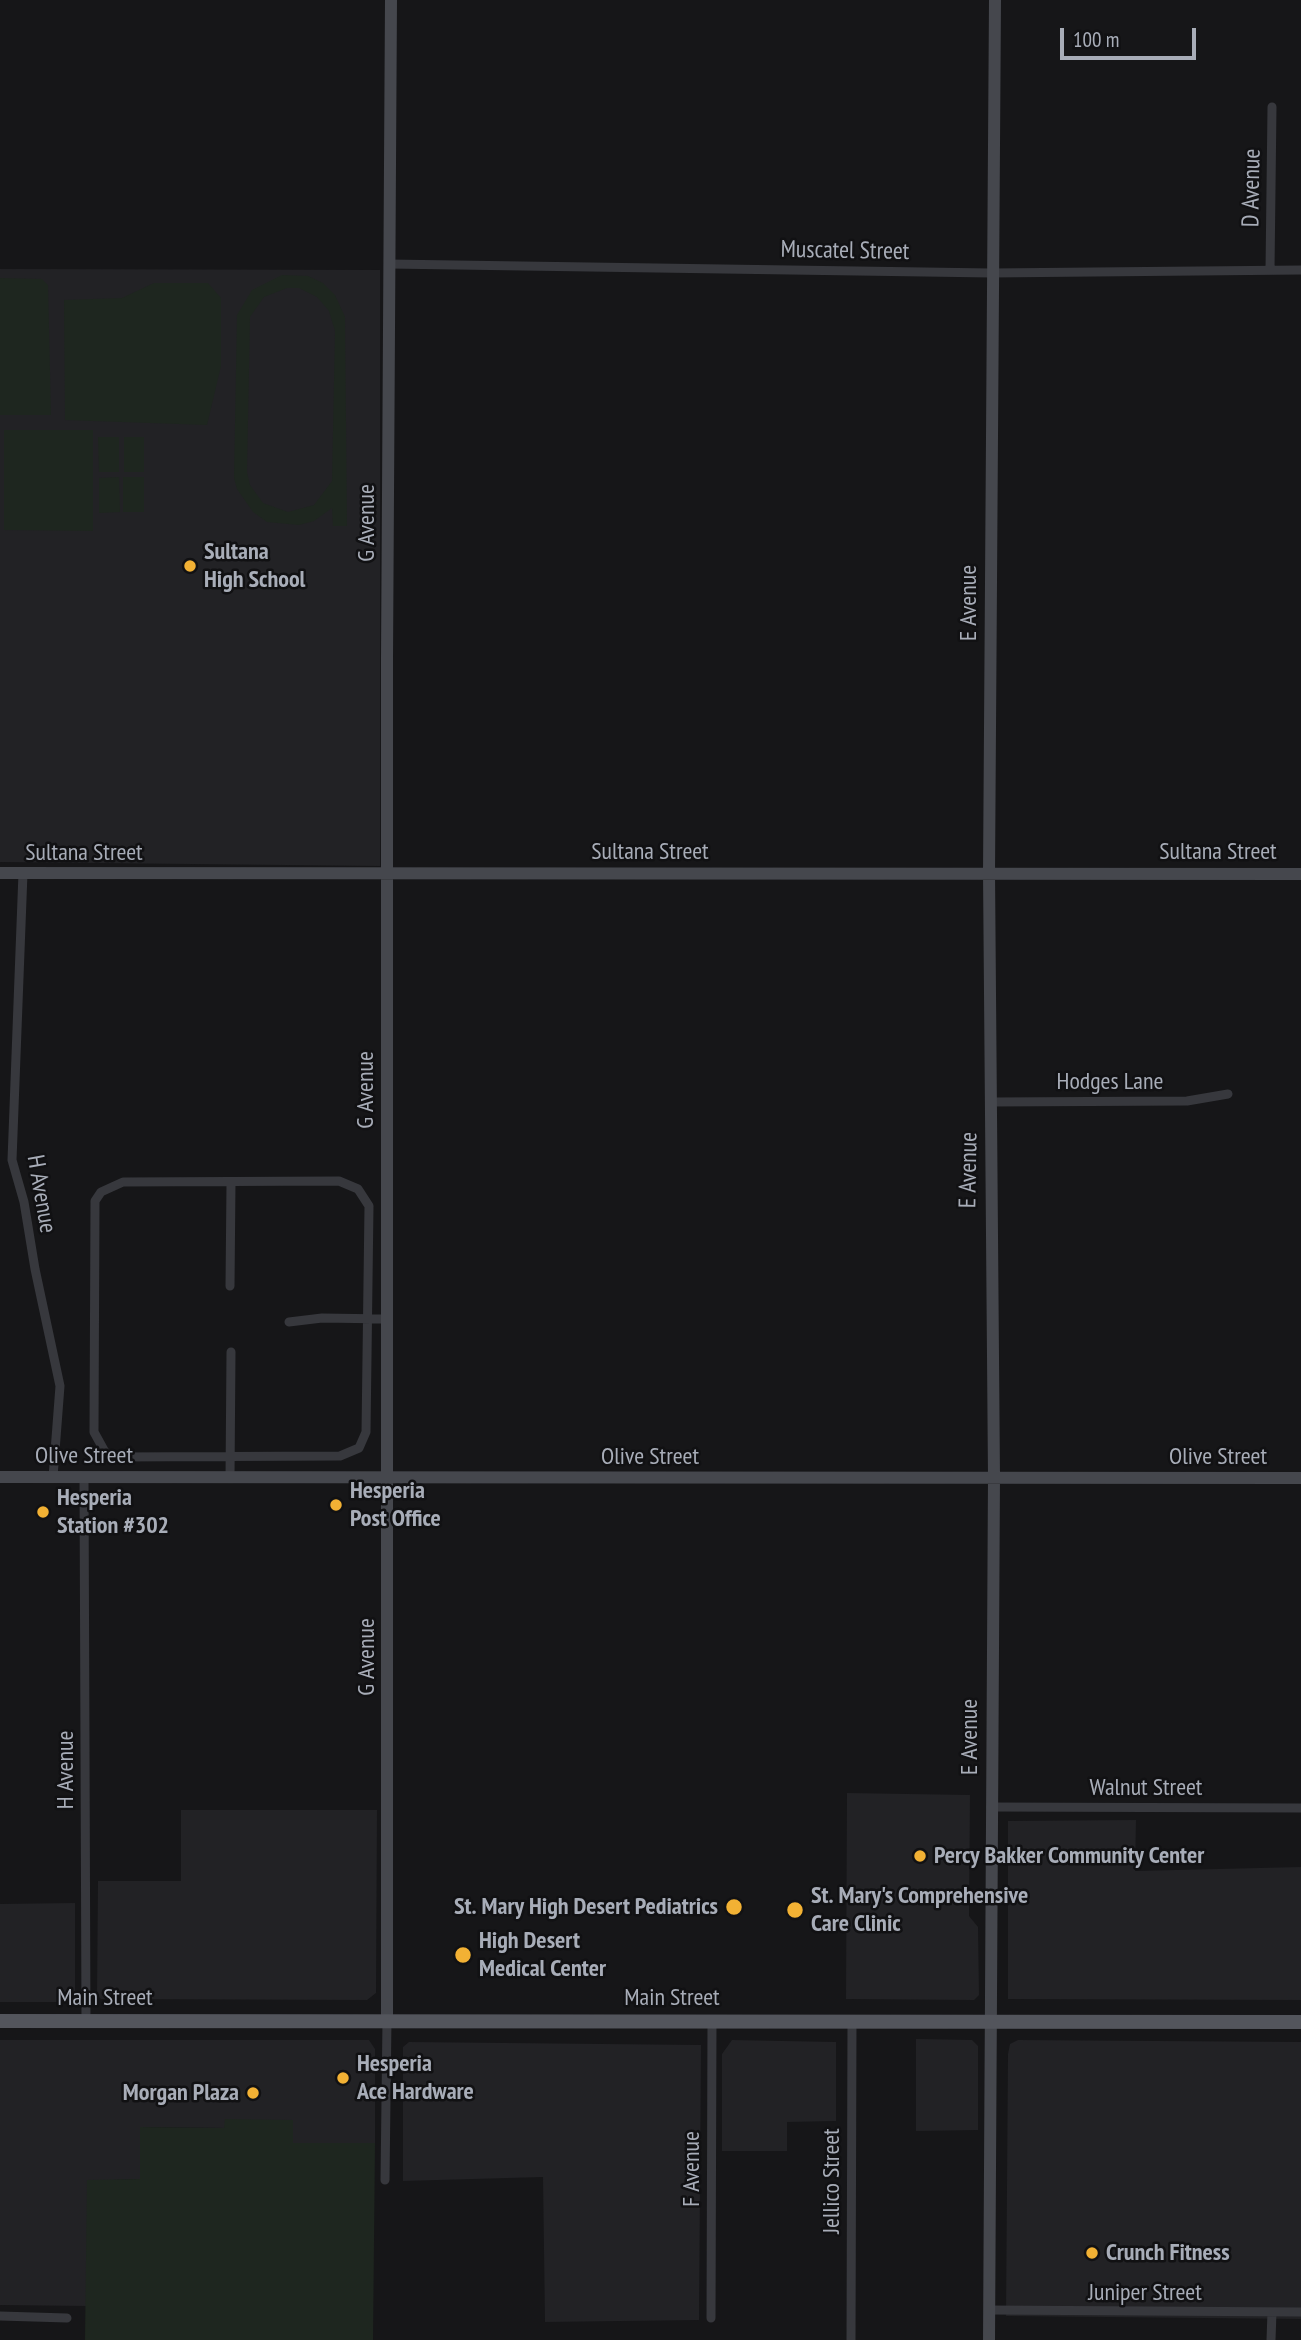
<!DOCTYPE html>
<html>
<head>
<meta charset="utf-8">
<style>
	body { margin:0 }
	#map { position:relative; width:1301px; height:2340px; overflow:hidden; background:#161618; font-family:"PT Sans Narrow",sans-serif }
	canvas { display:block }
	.scale { position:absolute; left:1060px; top:28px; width:136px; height:32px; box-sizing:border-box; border:4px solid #a8adb8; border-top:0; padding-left:9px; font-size:21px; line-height:24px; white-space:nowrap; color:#a8adb8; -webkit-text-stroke:5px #111113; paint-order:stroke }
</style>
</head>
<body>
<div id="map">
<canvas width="1301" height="2340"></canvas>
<div class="scale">100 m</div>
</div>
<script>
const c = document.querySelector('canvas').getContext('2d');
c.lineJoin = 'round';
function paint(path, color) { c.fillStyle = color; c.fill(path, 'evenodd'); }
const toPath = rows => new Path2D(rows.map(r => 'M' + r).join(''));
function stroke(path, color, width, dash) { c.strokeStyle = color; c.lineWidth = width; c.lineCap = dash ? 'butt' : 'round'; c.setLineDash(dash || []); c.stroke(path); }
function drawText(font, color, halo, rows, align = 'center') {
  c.font = font + ' "PT Sans Narrow",sans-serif'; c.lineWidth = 5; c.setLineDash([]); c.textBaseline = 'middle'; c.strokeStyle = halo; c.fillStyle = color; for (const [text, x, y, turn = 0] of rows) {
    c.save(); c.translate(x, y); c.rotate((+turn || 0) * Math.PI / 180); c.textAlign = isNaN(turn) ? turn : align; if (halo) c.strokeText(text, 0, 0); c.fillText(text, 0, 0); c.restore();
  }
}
paint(toPath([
	[0,269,380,270,380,866,0,862],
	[847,1793,970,1795,969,1916,978,1927,979,1995,974,2000,846,1999],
	[181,1810,377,1810,376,1993,367,2000,101,1999,97,1995,98,1881,181,1881],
	[1136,1820,1135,1871,1301,1867,1301,2000,1008,1999,1008,1821],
	[75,1903,75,1996,69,2002,0,2002,0,1904],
	[916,2039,972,2040,978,2046,978,2130,916,2131],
	[0,2040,369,2040,375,2049,375,2143,293,2143,293,2120,225,2120,225,2128,141,2127,140,2179,87,2181,87,2306,0,2305],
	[732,2040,836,2042,836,2121,787,2122,787,2151,722,2151,722,2054],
	[1018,2040,1301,2042,1301,2319,1006,2316,1008,2054,1010,2044],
	[409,2042,701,2045,699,2320,545,2322,543,2177,403,2181,403,2047]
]), '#222225');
paint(toPath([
	[282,275,308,276,323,283,335,295,345,317,347,526,333,526,332,508,314,521,299,525,267,522,253,512,237,489,234,478,237,315,252,290],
	[287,288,299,288,317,297,329,311,335,331,332,481,314,505,288,512,263,503,250,485,247,472,250,317,264,297],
	[0,278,42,279,48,285,51,415,0,415],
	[154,283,208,283,221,298,221,366,207,425,65,420,64,300,122,298],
	[4,430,93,430,93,531,4,530],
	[98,437,119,437,119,472,99,472],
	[124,437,144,437,144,472,124,472],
	[119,477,120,512,99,513,99,478],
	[144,477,144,512,123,512,123,477],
	[225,2119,293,2120,293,2143,375,2143,373,2340,85,2340,87,2180,140,2179,140,2127,224,2128]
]), '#1e261f');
stroke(toPath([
	[389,264,991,273,1301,270],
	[1270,270,1272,107],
	[23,873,12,1160,24,1202,35,1269,60,1386,53,1477],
	[992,1102,1187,1101,1228,1094],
	[339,1181,358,1189,369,1206,366,1432,359,1448,340,1456,116,1457,105,1452,94,1432,95,1201,101,1192,123,1182,339,1181],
	[230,1286,231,1183],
	[289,1322,322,1318,388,1319],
	[84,1477,86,2021],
	[230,1478,231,1352],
	[991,1807,1301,1808],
	[385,2180,387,2020],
	[989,2310,1301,2312],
	[0,2316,67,2318],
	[711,2318,712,2021],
	[851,2340,852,2021],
	[1271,2340,1272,2312]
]), '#37383d', 9);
stroke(toPath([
	[0,873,1301,874],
	[0,1477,1301,1478],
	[387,2020,387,658,391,0],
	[989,2340,994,1477,989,872,995,0]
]), '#45474d', 12);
stroke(toPath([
	[0,2021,1301,2022]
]), '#53555c', 14);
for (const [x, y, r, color] of [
	[190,566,7,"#f2b134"],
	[336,1505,7,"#f2b134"],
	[43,1512,7,"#f2b134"],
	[920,1856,7,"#f2b134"],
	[734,1907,9,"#f2b134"],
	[795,1910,9,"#f2b134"],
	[463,1955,9,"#f2b134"],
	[343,2078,7,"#f2b134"],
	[253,2093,7,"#f2b134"],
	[1092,2253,7,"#f2b134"]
]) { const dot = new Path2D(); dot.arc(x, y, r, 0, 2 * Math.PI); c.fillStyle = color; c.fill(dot); stroke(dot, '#111113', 2.5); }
drawText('24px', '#a8adb8', '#111113', [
	["D Avenue",1252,188,-89],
	["Muscatel Street",845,251,1],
	["G Avenue",367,523,-90],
	["E Avenue",969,603,-90],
	["Sultana Street",650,852],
	["Sultana Street",1218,852],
	["Sultana Street",84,853],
	["Hodges Lane",1110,1082],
	["G Avenue",366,1090,-90],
	["E Avenue",969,1170,-89],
	["H Avenue",41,1194,80],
	["Olive Street",84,1456],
	["Olive Street",650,1457],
	["Olive Street",1218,1457],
	["G Avenue",367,1657,-90],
	["E Avenue",970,1737,-90],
	["H Avenue",66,1770,-90],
	["Walnut Street",1146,1788],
	["Main Street",105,1998],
	["Main Street",672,1998],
	["F Avenue",692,2169,-90],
	["Jellico Street",832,2181,-90],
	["Juniper Street",1145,2293]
]);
drawText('bold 24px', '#a8adb8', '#111113', [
	["Sultana",204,552],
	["High School",204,580],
	["Hesperia",350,1491],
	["Post Office",350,1519],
	["Hesperia",57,1498],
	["Station #302",57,1526],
	["Percy Bakker Community Center",934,1856],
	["St. Mary's Comprehensive",811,1896],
	["Care Clinic",811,1924],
	["St. Mary High Desert Pediatrics",718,1907,"right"],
	["High Desert",479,1941],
	["Medical Center",479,1969],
	["Hesperia",357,2064],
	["Ace Hardware",357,2092],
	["Morgan Plaza",239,2093,"right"],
	["Crunch Fitness",1106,2253]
], 'left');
</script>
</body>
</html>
